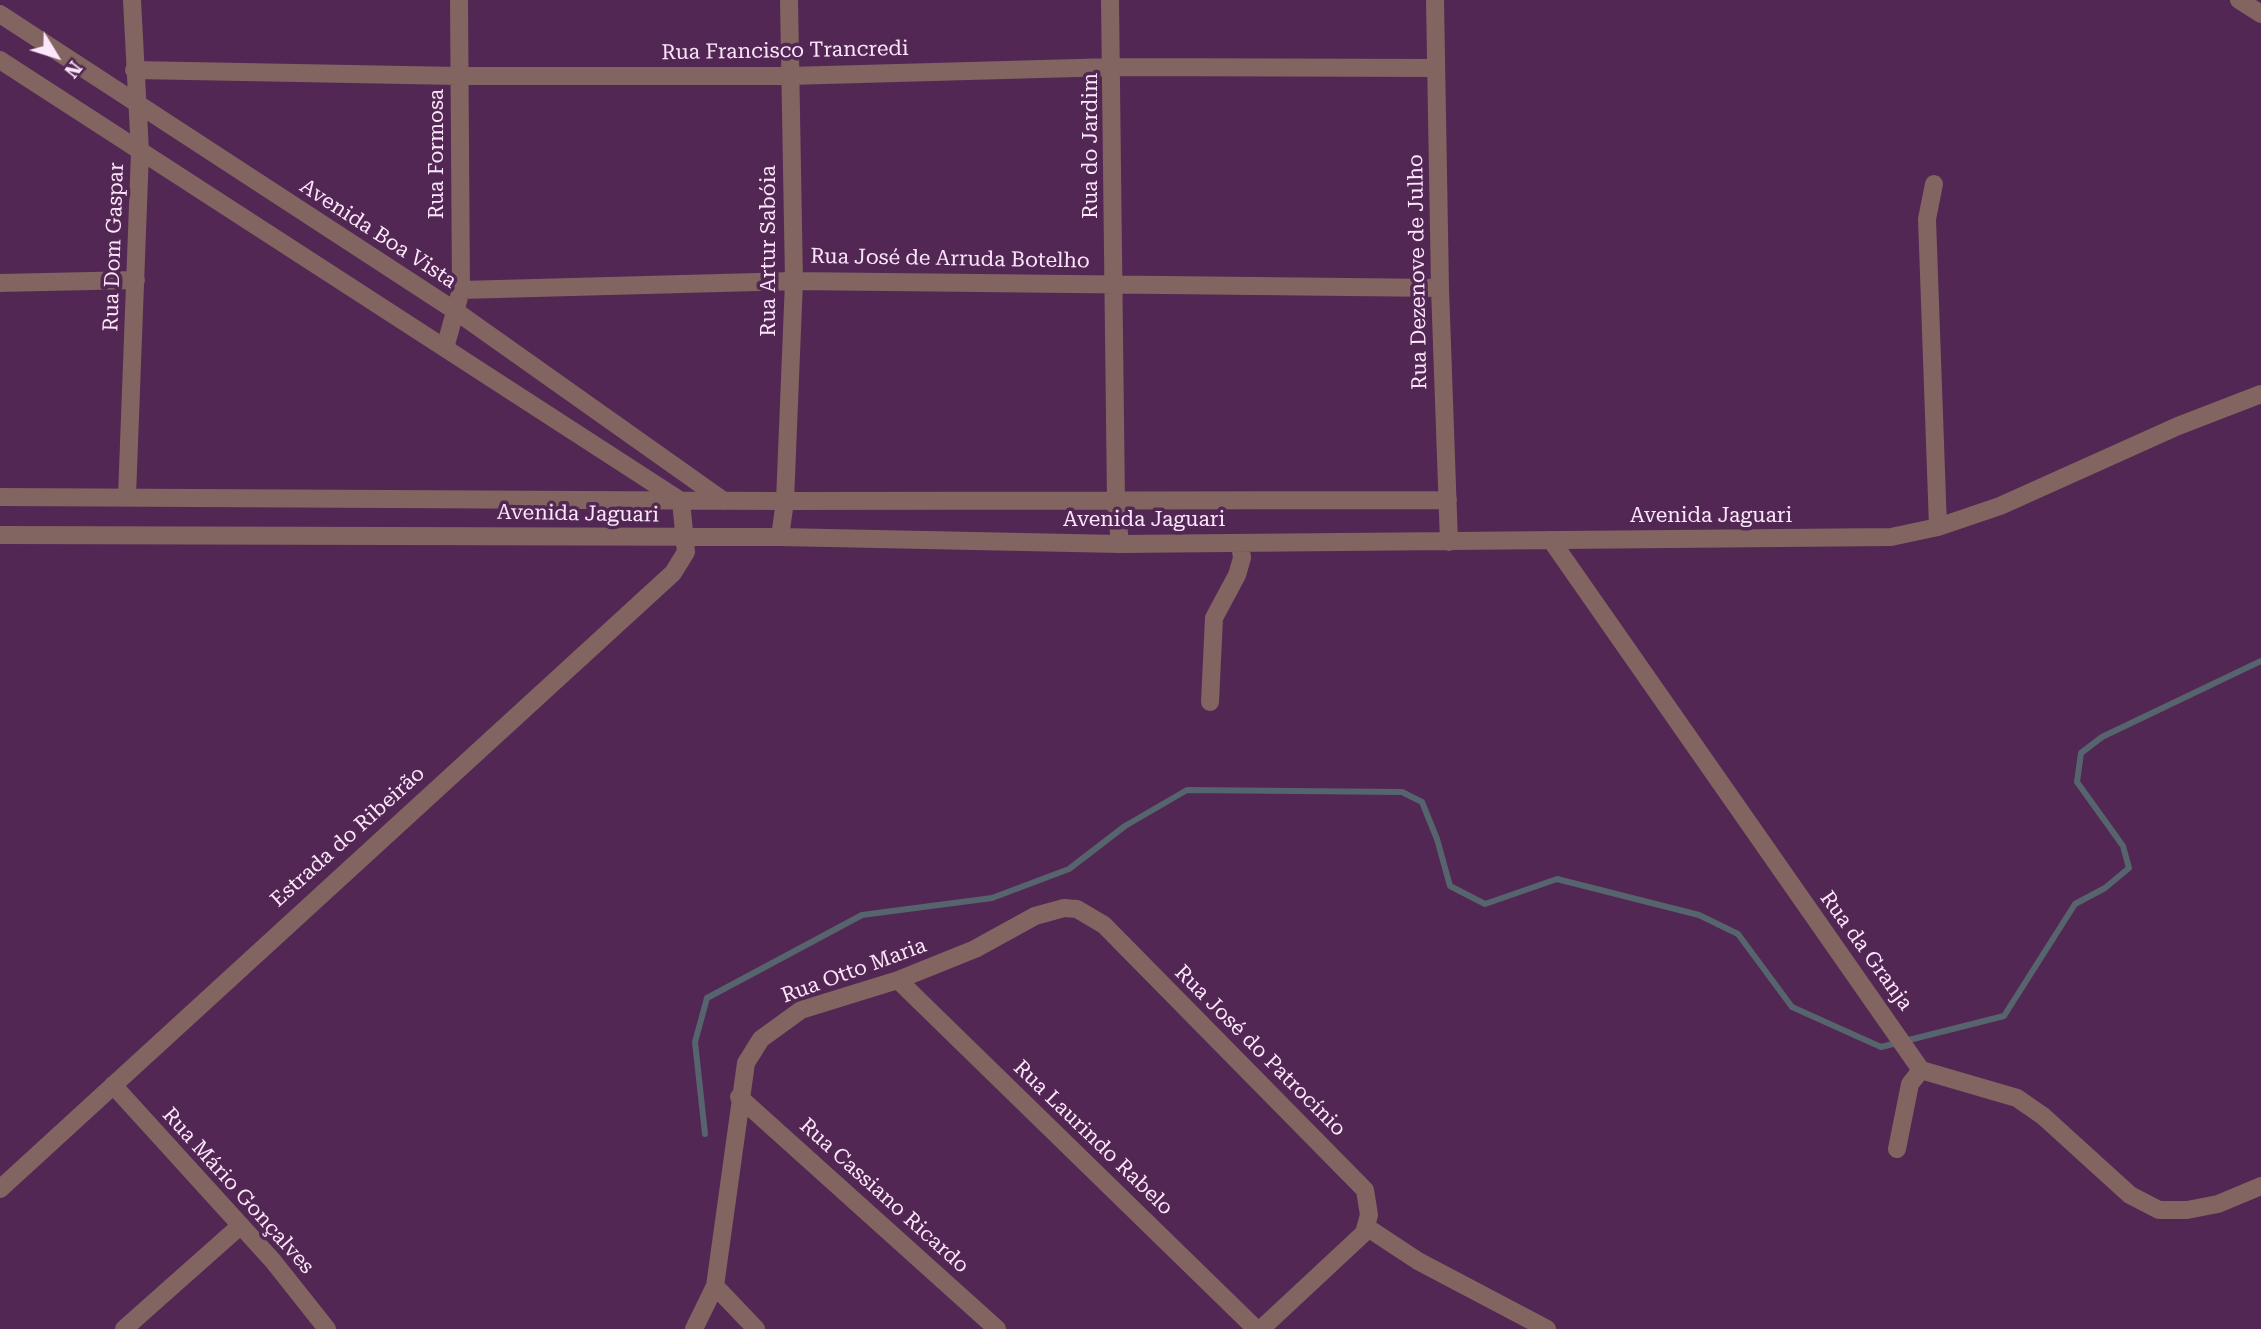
<!DOCTYPE html>
<html>
<head>
<meta charset="utf-8">
<style>
	body { margin:0 }
	#map { position:relative; width:2261px; height:1329px; overflow:hidden; background:#522753; font-family:"Roboto Serif",serif }
	canvas { display:block }
	.north { position:absolute; left:21px; top:21px; width:70px; height:70px; -webkit-text-stroke:5px #522753; paint-order:stroke; rotate:128deg; font-size:19px; font-weight:700; line-height:28px; text-align:center; color:#fce6fb }
	.north::after { content:''; display:block; margin:auto; width:24px; height:32px; background:#fce6fb; clip-path:polygon(50% 0,100% 100%,50% 72%,0 100%) }
</style>
</head>
<body>
<div id="map">
<canvas width="2261" height="1329"></canvas>
<div class="north">N</div>
</div>
<script>
const c = document.querySelector('canvas').getContext('2d');
c.lineJoin = 'round';
const toPath = rows => new Path2D(rows.map(r => 'M' + r).join(''));
function stroke(path, color, width, dash) { c.strokeStyle = color; c.lineWidth = width; c.lineCap = dash ? 'butt' : 'round'; c.setLineDash(dash || []); c.stroke(path); }
function drawText(font, color, halo, rows, align = 'center') {
  c.font = font + ' "Roboto Serif",serif'; c.lineWidth = 7; c.setLineDash([]); c.textBaseline = 'middle'; c.strokeStyle = halo; c.fillStyle = color; for (const [text, x, y, turn = 0] of rows) {
    c.save(); c.translate(x, y); c.rotate((+turn || 0) * Math.PI / 180); c.textAlign = isNaN(turn) ? turn : align; if (halo) c.strokeText(text, 0, 0); c.fillText(text, 0, 0); c.restore();
  }
}
stroke(toPath([
	[705,1134,695,1042,707,998,862,915,992,898,1069,869,1125,826,1187,790,1402,792,1422,802,1437,839,1450,886,1485,904,1557,879,1699,915,1738,934,1792,1007,1881,1047,2004,1016,2075,904,2105,888,2129,868,2123,846,2077,782,2081,753,2102,737,2261,661]
]), '#56646d', 6);
stroke(toPath([
	[1110,0,1116,502,1120,544],
	[1435,0,1440,288,1449,542],
	[2239,0,2261,14],
	[0,14,457,312,724,501],
	[0,60,681,501,686,552,673,573,0,1189],
	[134,70,459,76,789,76,1113,67,1436,68],
	[1934,184,1927,219,1938,527],
	[0,283,136,280],
	[461,290,794,281,1440,288],
	[445,348,461,290,459,0],
	[127,496,140,152,132,0],
	[0,497,778,501,1448,500],
	[0,535,780,537,1120,544,1891,537,1938,527,2000,506,2178,426,2261,394],
	[780,537,785,501,794,281,789,0],
	[1551,540,1921,1070,2017,1098,2043,1116,2130,1195,2159,1210,2187,1210,2218,1204,2261,1186],
	[1210,702,1214,618,1237,575,1242,558,1240,543],
	[898,980,1256,1329],
	[113,1085,273,1261,327,1329],
	[739,1097,997,1329],
	[1897,1149,1910,1084,1921,1070],
	[1368,1228,1418,1261,1547,1329],
	[715,1286,756,1329],
	[124,1329,240,1226],
	[694,1329,715,1286,746,1063,761,1039,801,1010,898,980,975,949,1035,916,1064,908,1077,909,1104,925,1365,1190,1369,1215,1364,1233,1261,1329]
]), '#826461', 18);
drawText('21px', '#fce6fb', '#522753', [
	["Rua Francisco Trancredi",785,51,-1],
	["Rua do Jardim",1091,146,-90],
	["Rua Formosa",437,154,-90],
	["Avenida Boa Vista",378,234,33],
	["Rua Dom Gaspar",114,247,-88],
	["Rua Artur Sabóia",769,251,-90],
	["Rua José de Arruda Botelho",950,259,1],
	["Rua Dezenove de Julho",1418,272,-91],
	["Avenida Jaguari",578,514,1],
	["Avenida Jaguari",1711,516],
	["Avenida Jaguari",1144,520],
	["Estrada do Ribeirão",348,837,-42],
	["Rua da Granja",1866,951,54],
	["Rua Otto Maria",854,971,-20],
	["Rua José do Patrocínio",1260,1051,45],
	["Rua Laurindo Rabelo",1093,1138,44],
	["Rua Mário Gonçalves",238,1191,48],
	["Rua Cassiano Ricardo",884,1196,42]
]);
</script>
</body>
</html>
